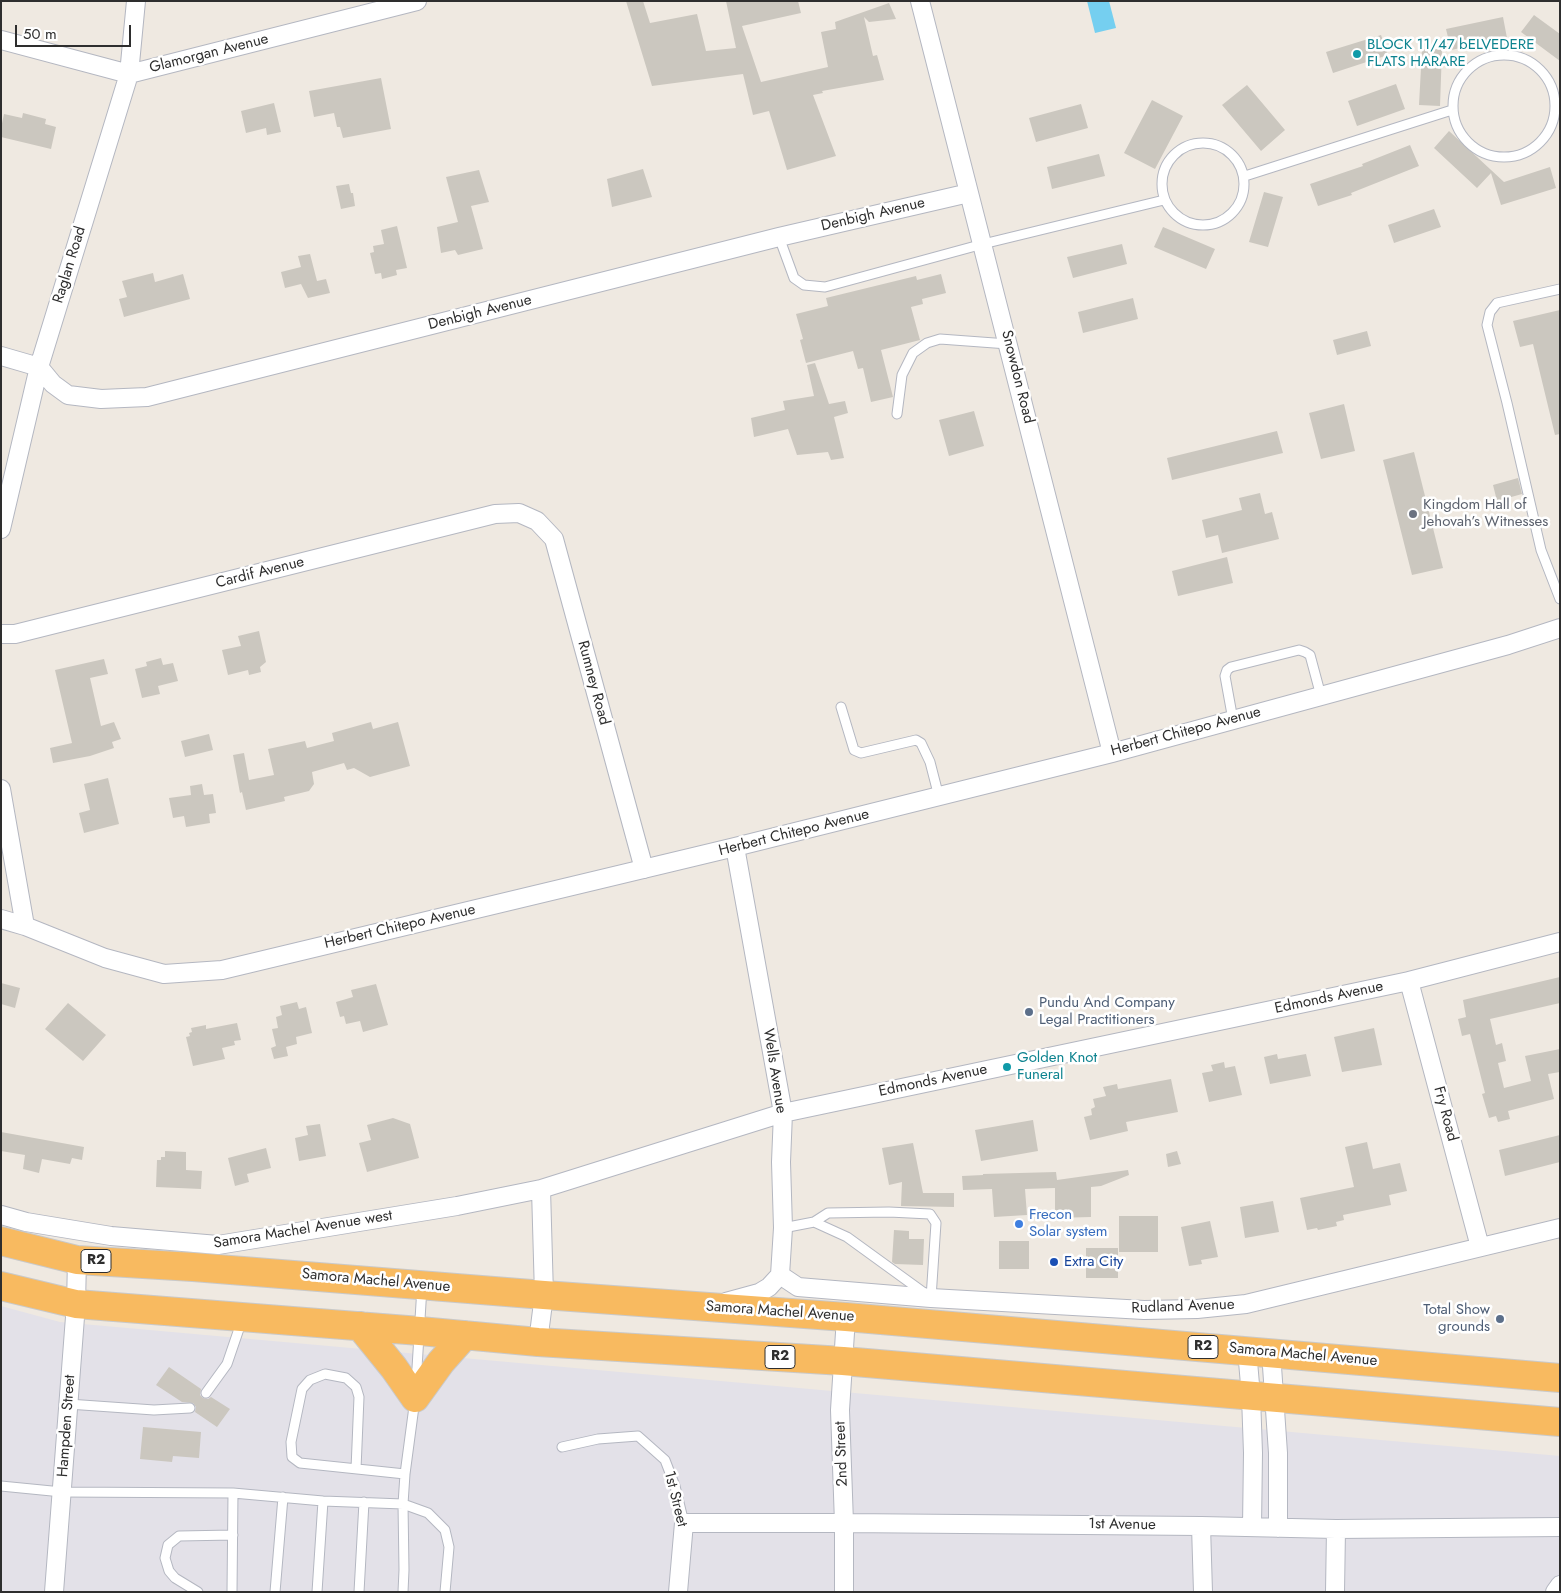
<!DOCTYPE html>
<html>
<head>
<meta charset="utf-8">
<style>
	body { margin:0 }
	#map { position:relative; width:1561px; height:1593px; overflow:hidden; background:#efe9e1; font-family:Jost,sans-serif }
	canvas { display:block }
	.frame { position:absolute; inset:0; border:2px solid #2e2e2e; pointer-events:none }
	.scale { position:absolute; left:15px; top:25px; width:116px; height:22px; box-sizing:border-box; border:2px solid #2e2e2e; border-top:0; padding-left:6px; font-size:15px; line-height:18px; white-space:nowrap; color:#2e2e2e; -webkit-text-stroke:4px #fff; paint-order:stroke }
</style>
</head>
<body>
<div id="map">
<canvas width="1561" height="1593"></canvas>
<div class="frame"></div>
<div class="scale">50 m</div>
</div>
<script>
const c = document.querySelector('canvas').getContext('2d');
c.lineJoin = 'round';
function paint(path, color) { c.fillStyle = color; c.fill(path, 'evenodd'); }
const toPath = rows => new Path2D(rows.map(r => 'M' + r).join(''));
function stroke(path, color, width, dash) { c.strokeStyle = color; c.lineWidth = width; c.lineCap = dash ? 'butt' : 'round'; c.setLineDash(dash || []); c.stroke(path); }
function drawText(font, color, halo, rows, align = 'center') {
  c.font = font + ' Jost,sans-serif'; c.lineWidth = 5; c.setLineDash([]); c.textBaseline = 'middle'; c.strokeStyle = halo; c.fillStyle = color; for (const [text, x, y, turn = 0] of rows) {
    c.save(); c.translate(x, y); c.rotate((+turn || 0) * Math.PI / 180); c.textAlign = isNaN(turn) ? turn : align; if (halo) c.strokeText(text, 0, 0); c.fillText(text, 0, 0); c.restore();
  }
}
paint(toPath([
	[1,1306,60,1322,1560,1456,1560,1592,1,1592]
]), '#e3e1e8');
paint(toPath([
	[1087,1,1109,1,1116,28,1095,33]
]), '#75cff0');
paint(toPath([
	[626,1,643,1,650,23,697,14,706,51,736,48,726,1,798,1,801,13,742,26,761,82,828,67,821,32,836,29,835,22,889,3,896,19,869,22,864,17,873,56,877,55,884,80,822,91,823,93,813,95,836,156,787,170,769,111,753,115,743,74,652,86],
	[1534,15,1560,34,1560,61,1521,32],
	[1503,17,1507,38,1451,50,1446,29],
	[1381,35,1388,55,1333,73,1326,52],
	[1422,49,1442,49,1440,106,1419,105],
	[381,78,391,129,343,138,340,127,337,127,334,113,314,117,309,91],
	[1396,84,1405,109,1357,126,1348,101],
	[1247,85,1285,130,1261,151,1222,105],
	[1152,100,1183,116,1155,169,1124,153],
	[274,103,281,132,267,135,266,128,246,133,241,111],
	[1081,104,1088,128,1036,142,1029,118],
	[23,113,46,119,45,124,56,127,51,149,1,137,1,128,4,114,22,118],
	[1449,131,1504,182,1550,167,1556,188,1501,205,1491,173,1477,188,1434,148],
	[1410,145,1419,166,1351,193,1352,195,1318,206,1310,184,1363,166,1362,164],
	[1099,154,1105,176,1052,189,1047,167],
	[643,169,652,197,612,207,607,179],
	[479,170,489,202,471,206,483,249,458,255,455,250,441,253,437,227,458,222,446,177],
	[349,184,351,193,353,193,355,206,341,209,336,186],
	[1264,192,1283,197,1268,247,1249,242],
	[1434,209,1441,227,1394,243,1388,225],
	[397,226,407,268,396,270,397,275,382,279,381,273,375,274,370,253,374,252,373,246,384,244,381,230],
	[1163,227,1215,249,1206,269,1154,247],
	[1122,244,1127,264,1073,278,1067,257],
	[310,254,317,281,326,279,330,293,308,298,301,284,285,288,281,272,301,267,298,256],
	[153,273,155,282,183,274,190,299,124,317,119,299,127,297,122,281],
	[941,274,946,293,922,299,923,304,911,307,920,340,881,350,893,397,871,402,863,368,858,369,853,351,806,363,800,340,803,339,796,314,828,306,826,298,916,276,917,280],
	[1133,298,1138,319,1083,333,1078,312],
	[1560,310,1560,434,1555,435,1533,344,1520,347,1513,321],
	[1367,331,1371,346,1337,355,1333,340],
	[815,363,829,404,845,401,848,413,834,417,844,458,831,460,828,452,797,455,788,429,754,437,751,418,785,410,783,401,814,396,807,365],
	[1344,404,1355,451,1321,459,1309,413],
	[974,411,984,446,949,456,939,420],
	[1277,431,1283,453,1172,480,1167,458],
	[1414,452,1443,568,1412,575,1383,460],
	[1518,478,1522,494,1497,501,1493,485],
	[1260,493,1265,514,1272,512,1279,539,1222,553,1218,535,1206,538,1202,520,1242,510,1239,498],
	[1227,557,1233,583,1178,596,1172,571],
	[259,631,266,662,260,667,261,672,249,675,248,670,228,675,222,650,241,646,238,636],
	[161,658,163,665,173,663,178,681,158,686,160,694,142,698,135,669,147,666,146,662],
	[104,659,108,674,90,678,101,726,114,722,121,739,112,742,114,748,90,756,53,763,50,748,72,743,55,670],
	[371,722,373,729,398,722,410,766,370,777,354,768,347,770,344,763,312,772,314,784,309,791,284,797,285,801,246,810,242,792,240,793,233,755,244,753,249,780,274,775,268,749,305,741,307,748,334,741,332,733],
	[209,734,213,750,185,757,181,741],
	[108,778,119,824,84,833,79,813,90,810,84,784],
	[202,784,204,795,213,794,216,813,209,814,210,823,186,827,184,816,173,818,169,798,191,795,190,786],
	[1560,977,1560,1003,1490,1019,1496,1045,1502,1043,1506,1061,1498,1063,1504,1088,1531,1081,1525,1056,1560,1049,1560,1072,1548,1074,1554,1099,1508,1111,1510,1119,1498,1122,1496,1116,1489,1118,1482,1094,1485,1093,1470,1034,1462,1036,1458,1019,1466,1017,1463,1000],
	[1,983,20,988,15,1008,1,1004],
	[376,984,388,1025,363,1032,360,1021,346,1024,344,1016,340,1017,336,1002,353,997,351,990],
	[297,1002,299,1009,306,1007,312,1033,296,1037,297,1044,286,1047,288,1056,274,1059,271,1048,276,1046,272,1029,278,1028,276,1017,282,1015,280,1006],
	[68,1003,106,1035,83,1061,45,1029],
	[237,1023,241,1040,234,1041,235,1045,222,1048,225,1059,193,1066,186,1037,190,1036,189,1033,192,1032,191,1028,206,1025,206,1029],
	[1374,1028,1382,1065,1342,1072,1334,1037],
	[1277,1054,1278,1059,1306,1054,1311,1076,1270,1084,1264,1057],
	[1224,1062,1225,1068,1235,1066,1242,1095,1209,1102,1202,1073,1213,1071,1211,1065],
	[1171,1079,1178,1112,1126,1122,1128,1131,1090,1140,1084,1117,1092,1115,1091,1109,1095,1107,1093,1099,1106,1096,1103,1087,1117,1084,1118,1089],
	[393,1118,410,1124,419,1158,367,1172,359,1143,371,1140,367,1125],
	[1033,1120,1038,1151,981,1161,975,1130],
	[320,1124,326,1156,299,1161,295,1138,308,1135,306,1126],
	[1,1132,84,1147,82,1160,72,1158,70,1164,42,1159,39,1173,23,1169,25,1155,1,1151],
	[1560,1135,1560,1162,1505,1176,1499,1150],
	[1367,1142,1373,1169,1400,1163,1407,1191,1389,1195,1391,1205,1343,1215,1344,1220,1336,1222,1337,1226,1318,1230,1317,1228,1307,1230,1300,1198,1354,1187,1345,1147],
	[913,1143,923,1193,954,1193,954,1207,901,1206,902,1182,889,1185,882,1148],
	[266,1148,271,1168,247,1174,249,1182,235,1186,228,1158],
	[165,1151,186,1152,186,1170,202,1171,201,1189,156,1187,157,1160,161,1160,161,1157,165,1157],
	[1177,1151,1181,1164,1168,1167,1166,1154],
	[1128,1170,1129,1175,1101,1186,1091,1187,1091,1217,1055,1218,1055,1188,1025,1189,1027,1215,994,1217,992,1189,963,1190,962,1176,983,1175,983,1174,1056,1172,1057,1180],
	[1273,1201,1279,1232,1245,1238,1240,1207],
	[1119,1216,1158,1216,1158,1252,1119,1252],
	[1210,1221,1218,1257,1201,1260,1202,1264,1189,1266,1181,1227],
	[894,1230,909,1231,909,1239,924,1239,923,1265,895,1264,892,1262],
	[999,1241,1029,1241,1029,1269,999,1269],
	[1086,1248,1118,1248,1118,1278,1086,1278],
	[169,1367,201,1389,200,1395,203,1398,208,1399,211,1397,230,1409,217,1427,195,1412,196,1407,193,1403,182,1402,156,1385],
	[143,1427,201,1432,199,1458,173,1456,172,1462,140,1459]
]), '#cbc7bf');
const service = toPath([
	'1453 106a51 51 0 1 1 102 0a51 51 0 1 1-102 0Z',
	'1162 184a41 41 0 1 1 82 0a41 41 0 1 1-82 0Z',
	[1245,176,1452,110],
	[779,237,794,278,804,285,825,287,983,244,1164,200],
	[1560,289,1497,303,1490,312,1487,325,1507,403,1541,550,1560,599],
	[897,414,902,375,913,353,927,343,940,339,1008,344],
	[841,707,854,750,861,753,916,740,921,743,930,762,939,797],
	[1233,720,1225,676,1227,670,1231,667,1299,650,1305,652,1310,655,1321,696],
	[814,1222,828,1213,889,1212,930,1214,936,1223,931,1298],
	[783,1228,814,1222,847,1237,927,1295],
	[416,1384,422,1287],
	[206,1393,227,1364,242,1320],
	[68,1404,154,1410,190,1408],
	[562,1447,598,1439,638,1436,665,1460,675,1486,684,1523],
	[356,1469,359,1397,356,1387,346,1378,325,1374,310,1380,302,1389,291,1442,292,1457,300,1463,405,1474],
	[1,1486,62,1492,233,1493,323,1501,403,1504,405,1474,415,1399],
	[198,1592,175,1578,169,1571,165,1558,168,1545,179,1536,233,1535],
	[232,1592,233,1493],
	[275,1592,283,1497],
	[317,1592,323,1501],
	[359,1592,364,1502],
	[403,1592,404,1570,403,1504,428,1513,445,1530,449,1547,445,1592]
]);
const minor = toPath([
	[920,1,1112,753],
	[1,40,129,74,417,1],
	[1,356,39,367,53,384,68,395,101,399,147,397,779,237,969,193],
	[1,529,39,367,129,74,136,1],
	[1,634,15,634,495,514,519,513,537,521,554,539,644,869],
	[1,789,25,926],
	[735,847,783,1113,781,1162,783,1228,780,1275,798,1287,931,1298,1144,1310,1197,1309,1246,1304,1560,1228],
	[1,919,25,926,105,958,164,974,222,970,735,847,1112,753,1508,645,1560,628],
	[1409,981,1480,1247],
	[1,1215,26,1222,111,1236,218,1245,457,1206,541,1189,783,1113,1409,981,1560,942],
	[726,1302,759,1293,769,1287,780,1275],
	[538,1342,544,1295,541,1189],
	[1247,1350,1251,1396,1253,1453,1252,1527],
	[1271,1352,1278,1453,1278,1528],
	[1201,1526,1203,1592],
	[54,1592,76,1304,77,1260],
	[678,1592,684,1523,844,1523,1201,1526,1336,1529,1560,1527],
	[844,1592,844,1523,840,1410,846,1317],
	[1335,1592,1336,1529],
	[1555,1592,1560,1585]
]);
const trunk = toPath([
	[1,1241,77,1260,193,1267,544,1295,846,1317,1560,1378],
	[1,1286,76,1304,420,1331,538,1342,843,1361,1560,1422],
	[360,1326,394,1368,415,1398,441,1362,465,1335]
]);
stroke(service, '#b4b7c1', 11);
stroke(minor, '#b4b7c1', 20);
stroke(trunk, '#c9c9c9', 30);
stroke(service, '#fff', 9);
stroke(minor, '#fff', 18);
stroke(trunk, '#f8ba60', 28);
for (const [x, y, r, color] of [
	[1357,54,5,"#0f9aa8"],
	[1413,514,5,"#6b7280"],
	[1029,1012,5,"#5c6f8a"],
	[1007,1067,5,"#0f9aa8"],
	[1019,1224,5,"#3f7fe0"],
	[1054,1262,5,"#1a4fb4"],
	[1500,1319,5,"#5c6f8a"]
]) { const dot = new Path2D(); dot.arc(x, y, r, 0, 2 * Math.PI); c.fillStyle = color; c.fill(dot); stroke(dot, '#fff', 2); }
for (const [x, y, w] of [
	[96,1261,30],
	[1203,1347,30],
	[780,1357,30]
]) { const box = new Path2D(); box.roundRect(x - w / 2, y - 11.5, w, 23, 4); c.fillStyle = '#fff'; c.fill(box); stroke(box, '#2e2e2e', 1); }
drawText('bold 14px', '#2e2e2e', null, [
	["R2",96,1261],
	["R2",1203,1347],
	["R2",780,1357]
]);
drawText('15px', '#0d838f', '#fff', [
	["BLOCK 11/47 bELVEDERE",1367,45],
	["FLATS HARARE",1367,62],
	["Golden Knot",1017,1058],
	["Funeral",1017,1075]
], 'left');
drawText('15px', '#2e2e2e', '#fff', [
	["Glamorgan Avenue",209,54,-14],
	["Denbigh Avenue",873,215,-13],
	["Raglan Road",70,265,-73],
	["Denbigh Avenue",480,313,-14],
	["Snowdon Road",1017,377,76],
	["Cardif Avenue",260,573,-14],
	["Rumney Road",593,683,75],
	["Herbert Chitepo Avenue",1186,732,-15],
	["Herbert Chitepo Avenue",794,833,-14],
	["Herbert Chitepo Avenue",400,927,-13],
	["Edmonds Avenue",1329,998,-12],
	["Wells Avenue",774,1071,81],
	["Edmonds Avenue",933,1081,-12],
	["Fry Road",1445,1114,75],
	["Samora Machel Avenue west",303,1230,-9],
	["Samora Machel Avenue",376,1281,5],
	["Rudland Avenue",1183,1307,-2],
	["Samora Machel Avenue",780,1312,4],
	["Samora Machel Avenue",1303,1355,5],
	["Hampden Street",67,1426,-86],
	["2nd Street",842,1454,-92],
	["1st Street",675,1499,76],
	["1st Avenue",1122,1525,1]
]);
drawText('15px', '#5b616d', '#fff', [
	["Kingdom Hall of",1423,505],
	["Jehovah’s Witnesses",1423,522]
], 'left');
drawText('15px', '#4e5e75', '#fff', [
	["Pundu And Company",1039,1003],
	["Legal Practitioners",1039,1020],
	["Total Show",1490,1310,"right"],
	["grounds",1490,1327,"right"]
], 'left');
drawText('15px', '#366cbe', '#fff', [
	["Frecon",1029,1215],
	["Solar system",1029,1232]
], 'left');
drawText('15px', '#164399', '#fff', [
	["Extra City",1064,1262]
], 'left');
</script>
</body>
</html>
